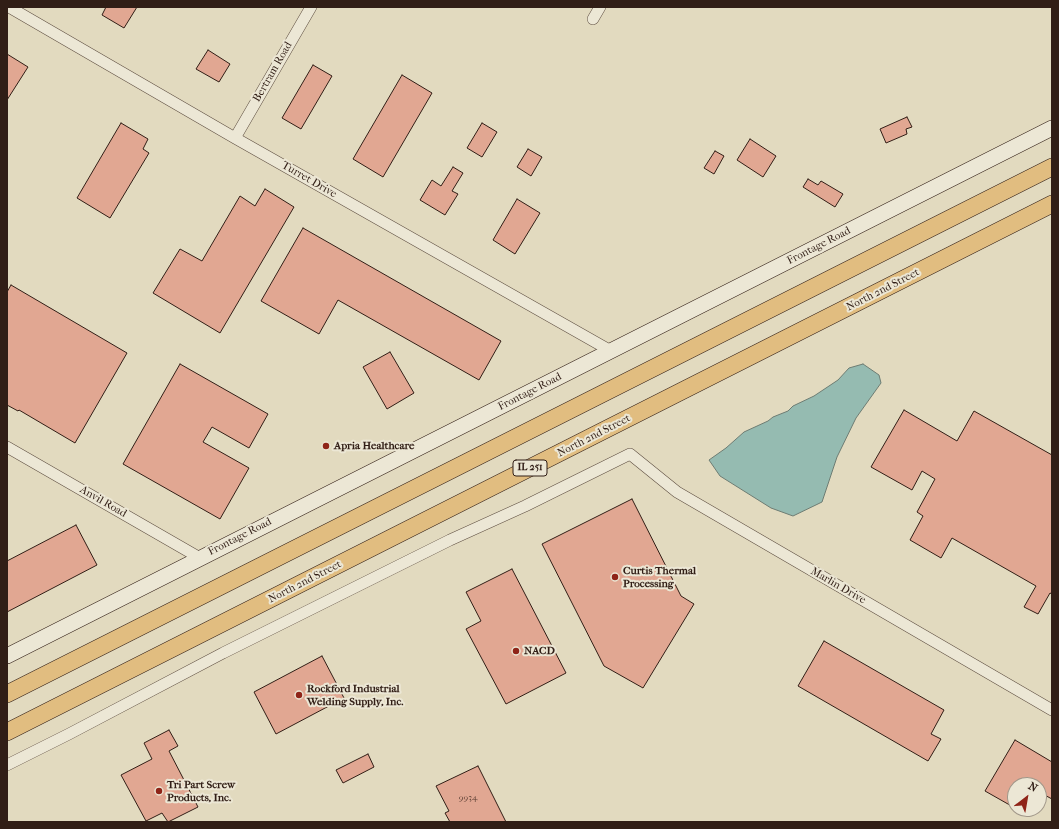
<!DOCTYPE html>
<html>
<head>
<meta charset="utf-8">
<style>
	body { margin:0 }
	#map { position:relative; width:1059px; height:829px; overflow:hidden; background:#e2dabf; font-family:"IM FELL French Canon",serif }
	canvas { display:block }
	.frame { position:absolute; inset:0; border:8px solid #311e16; pointer-events:none }
	.north { position:absolute; left:1007px; top:777px; width:40px; height:40px; box-sizing:border-box; background:#ece7d5; border:1px solid #a19789; border-radius:50%; rotate:31deg; font-size:11px; font-weight:700; line-height:16px; text-align:center; color:#311e16 }
	.north::after { content:''; display:block; margin:auto; width:14px; height:18px; background:#8f2418; clip-path:polygon(50% 0,100% 100%,50% 72%,0 100%) }
</style>
</head>
<body>
<div id="map">
<canvas width="1059" height="829"></canvas>
<div class="frame"></div>
<div class="north">N</div>
</div>
<script>
const c = document.querySelector('canvas').getContext('2d');
c.lineJoin = 'round';
function paint(path, color) { c.fillStyle = color; c.fill(path, 'evenodd'); }
const toPath = rows => new Path2D(rows.map(r => 'M' + r).join(''));
function stroke(path, color, width, dash) { c.strokeStyle = color; c.lineWidth = width; c.lineCap = dash ? 'butt' : 'round'; c.setLineDash(dash || []); c.stroke(path); }
function drawText(font, color, halo, rows, align = 'center') {
  c.font = font + ' "IM FELL French Canon",serif'; c.lineWidth = 4; c.setLineDash([]); c.textBaseline = 'middle'; c.strokeStyle = halo; c.fillStyle = color; for (const [text, x, y, turn = 0] of rows) {
    c.save(); c.translate(x, y); c.rotate((+turn || 0) * Math.PI / 180); c.textAlign = isNaN(turn) ? turn : align; if (halo) c.strokeText(text, 0, 0); c.fillText(text, 0, 0); c.restore();
  }
}
const water = toPath([
	[863,364,879,375,881,383,856,418,837,457,822,502,793,516,771,508,720,476,709,460,726,448,744,432,768,421,773,417,788,411,793,406,814,396,838,380,849,368,863,364]
]);
paint(water, '#95bbb1');
stroke(water, '#6d7c73', 1);
const building = toPath([
	[106,7,137,7,124,28,102,15,106,7],
	[208,50,230,64,219,82,196,69,208,50],
	[7,54,28,67,7,100,7,54],
	[313,65,332,76,301,129,282,118,313,65],
	[402,75,432,93,383,177,353,159,402,75],
	[907,117,912,127,906,129,907,134,886,143,880,129,907,117],
	[121,123,148,139,143,149,149,153,110,218,77,198,121,123],
	[482,123,497,132,482,157,467,148,482,123],
	[750,139,776,156,763,177,737,160,750,139],
	[528,149,542,157,531,176,517,167,528,149],
	[715,151,724,156,714,174,704,168,715,151],
	[453,167,463,173,452,191,458,194,445,215,420,200,432,180,441,186,453,167],
	[808,179,818,185,821,181,843,194,835,207,803,187,808,179],
	[265,189,294,207,220,333,153,293,180,249,202,261,240,196,255,206,265,189],
	[517,199,540,213,515,254,493,240,517,199],
	[303,228,501,341,479,380,338,300,319,334,261,301,303,228],
	[11,285,127,353,75,443,19,410,18,411,7,405,7,292,11,285],
	[390,352,414,393,387,409,363,367,390,352],
	[180,364,268,414,249,448,212,427,203,442,249,468,220,519,123,464,180,364],
	[904,410,957,441,974,411,1052,455,1052,594,1050,593,1038,614,1024,607,1036,586,952,538,941,558,910,540,923,516,917,512,935,479,922,471,912,490,871,467,904,410],
	[632,499,681,596,694,604,643,688,604,666,542,544,632,499],
	[76,525,97,565,7,612,7,561,76,525],
	[512,569,566,673,506,704,466,629,481,621,466,592,512,569],
	[824,641,944,710,931,734,941,739,928,761,798,686,824,641],
	[322,656,344,698,276,734,254,692,322,656],
	[169,730,178,746,169,751,198,807,168,822,162,813,146,821,121,775,152,759,144,743,169,730],
	[1015,740,1052,762,1052,799,1039,792,1039,785,1015,785,1015,808,985,791,1015,740],
	[368,754,374,767,343,783,336,770,368,754],
	[478,766,506,822,450,822,445,813,449,811,436,786,478,766]
]);
paint(building, '#e1a792');
stroke(building, '#311e16', 1);
const street = toPath([
	[9,7,235,138,611,351],
	[593,19,600,7],
	[235,138,311,7],
	[7,447,200,558],
	[7,765,69,734,223,653,450,540,525,506,630,454,677,492,1052,710]
]);
const secondary = toPath([
	[7,656,1052,128]
]);
const primary = toPath([
	[7,694,1052,167],
	[7,732,1052,204]
]);
stroke(street, '#5d4d40', 12);
stroke(secondary, '#311e16', 16);
stroke(primary, '#311e16', 18);
stroke(street, '#ece7d5', 11);
stroke(secondary, '#ece7d5', 15);
stroke(primary, '#e1bd80', 17);
for (const [x, y, r, color] of [
	[326,446,4,"#8f2418"],
	[615,577,4,"#8f2418"],
	[516,651,4,"#8f2418"],
	[299,695,4,"#8f2418"],
	[159,791,4,"#8f2418"]
]) { const dot = new Path2D(); dot.arc(x, y, r, 0, 2 * Math.PI); c.fillStyle = color; c.fill(dot); stroke(dot, '#ece7d5', 1.5); }
drawText('9px', '#5d4035', null, [
	["9934",468,798]
]);
for (const [x, y, w] of [
	[530,468,34]
]) { const box = new Path2D(); box.roundRect(x - w / 2, y - 8, w, 16, 3); c.fillStyle = '#ece7d5'; c.fill(box); stroke(box, '#311e16', 1); }
drawText('bold 10px', '#311e16', null, [
	["IL 251",530,468]
]);
drawText('11px', '#311e16', '#ece7d5', [
	["Bertram Road",273,72,-60],
	["Turret Drive",309,180,30],
	["Frontage Road",819,246,-27],
	["North 2nd Street",883,290,-27],
	["Frontage Road",530,392,-27],
	["North 2nd Street",594,436,-27],
	["Anvil Road",103,502,30],
	["Frontage Road",240,537,-27],
	["North 2nd Street",305,582,-27],
	["Marlin Drive",838,586,30]
]);
drawText('bold 11px', '#311e16', '#ece7d5', [
	["Apria Healthcare",334,446],
	["Curtis Thermal",623,571],
	["Processing",623,584],
	["NACD",524,651],
	["Rockford Industrial",307,689],
	["Welding Supply, Inc.",307,702],
	["Tri Part Screw",167,785],
	["Products, Inc.",167,798]
], 'left');
</script>
</body>
</html>
